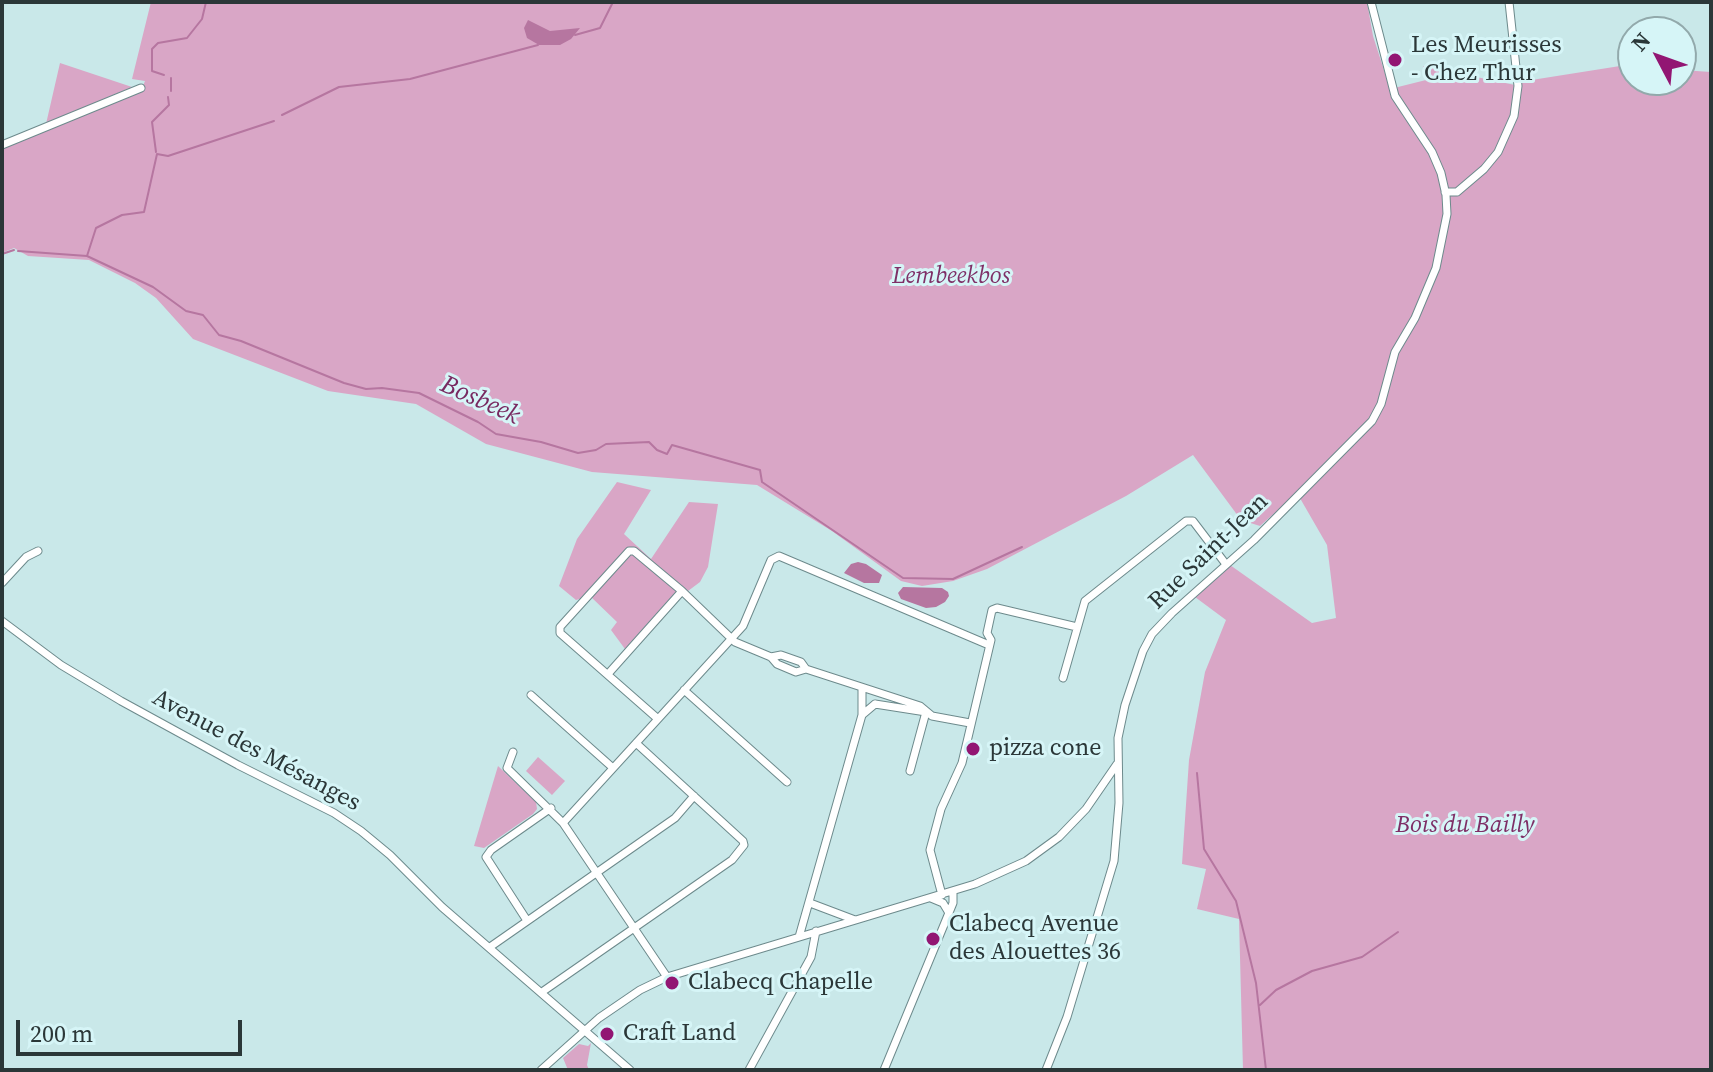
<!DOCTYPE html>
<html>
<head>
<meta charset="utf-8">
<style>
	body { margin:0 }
	#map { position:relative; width:1713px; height:1072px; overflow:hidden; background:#c9e8e9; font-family:"Source Serif 4",serif }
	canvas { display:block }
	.frame { position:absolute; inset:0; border:4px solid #2b3738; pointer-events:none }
	.north { position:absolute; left:1617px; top:16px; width:80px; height:80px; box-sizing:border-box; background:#d6f5f7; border:2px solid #92a9ab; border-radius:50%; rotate:311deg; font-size:22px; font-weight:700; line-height:32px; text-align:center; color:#2b3738 }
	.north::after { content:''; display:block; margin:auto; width:28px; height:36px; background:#921673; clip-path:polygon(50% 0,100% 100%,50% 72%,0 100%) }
	.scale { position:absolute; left:16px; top:1020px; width:226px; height:36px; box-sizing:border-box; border:4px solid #2b3738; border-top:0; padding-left:10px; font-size:24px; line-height:28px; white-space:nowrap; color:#2b3738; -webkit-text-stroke:6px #d6f5f7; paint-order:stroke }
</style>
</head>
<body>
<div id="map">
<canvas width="1713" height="1072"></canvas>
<div class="frame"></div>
<div class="north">N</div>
<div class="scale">200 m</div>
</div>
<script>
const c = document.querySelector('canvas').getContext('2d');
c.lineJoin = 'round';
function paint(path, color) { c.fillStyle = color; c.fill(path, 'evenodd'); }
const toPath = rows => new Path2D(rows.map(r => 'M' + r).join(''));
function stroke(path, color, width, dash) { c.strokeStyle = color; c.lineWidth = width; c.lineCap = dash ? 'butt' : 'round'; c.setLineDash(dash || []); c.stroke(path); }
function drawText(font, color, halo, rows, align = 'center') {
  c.font = font + ' "Source Serif 4",serif'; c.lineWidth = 6; c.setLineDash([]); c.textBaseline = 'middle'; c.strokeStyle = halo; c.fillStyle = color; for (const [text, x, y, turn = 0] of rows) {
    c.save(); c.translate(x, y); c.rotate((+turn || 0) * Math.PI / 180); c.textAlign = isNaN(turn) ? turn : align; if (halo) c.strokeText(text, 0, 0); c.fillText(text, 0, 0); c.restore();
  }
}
paint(toPath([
	[151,2,1367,2,1373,36,1390,89,1426,80,1423,66,1515,85,1519,82,1620,66,1633,67,1633,80,1681,80,1681,70,1711,72,1711,1070,1243,1070,1239,919,1197,909,1206,869,1182,864,1189,760,1205,672,1226,620,1195,597,1230,565,1312,623,1336,618,1327,545,1297,493,1260,526,1241,520,1193,455,1126,496,987,569,953,581,922,586,901,581,832,531,757,485,592,472,486,444,416,404,328,391,193,339,156,298,135,283,89,260,28,256,14,248,2,253,2,149,141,91,145,81,132,79],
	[60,63,132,87,46,124],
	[617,482,651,490,624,534,651,559,689,502,718,504,708,567,700,582,688,591,681,586,625,649,611,630,617,622,590,596,576,600,559,586,577,539],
	[538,757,565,781,552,795,526,771],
	[498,766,536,802,537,809,533,814,484,848,474,846],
	[591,1043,587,1065,589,1070,568,1070,563,1058,579,1044,588,1046]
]), '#d9a6c6');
paint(toPath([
	[528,20,550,31,580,28,571,39,560,45,539,45,527,38,524,28],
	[858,562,866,564,882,575,879,583,864,583,844,573,851,564],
	[903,587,942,588,948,592,949,596,945,602,936,607,926,608,901,599,898,593]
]), '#b676a0');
stroke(toPath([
	[575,35,600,28,613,2],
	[164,75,152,71,152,49,158,43,187,38,202,19,206,2],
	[171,91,171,78],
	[282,115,339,87,410,79,538,45],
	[156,152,152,122,169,105,168,97],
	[18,251,87,256,96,228,122,215,144,212,157,154,168,156,274,121],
	[2,254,14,250],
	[87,256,153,287,186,311,203,315,219,335,241,341,344,383,366,389,382,388,419,393,478,422,496,434,541,442,578,453,596,450,606,444,649,442,657,450,667,454,672,445,760,470,762,482,903,578,953,579,1022,547],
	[1197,773,1204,849,1236,901,1256,983,1266,1070],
	[1260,1005,1276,990,1312,971,1362,957,1398,932]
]), '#b676a0', 2);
const street = toPath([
	[2,145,141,88],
	[1445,192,1457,192,1484,169,1498,152,1514,116,1518,86,1509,2],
	[2,583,26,557,38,551],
	[2,621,61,665,121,701,238,765,334,813,361,831,390,855,442,907,630,1070],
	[771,657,781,655,801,662,806,669,920,706,932,716,970,723],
	[608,674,682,591],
	[1063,678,1085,601,1186,521,1193,521,1225,563],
	[862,688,862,715,875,704],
	[684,690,787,782],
	[531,695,613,768],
	[875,704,926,712],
	[658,719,560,633,560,627,629,551,634,551,682,591,735,642,771,657,777,664,796,672,806,669],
	[513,752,507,768,563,823,667,977],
	[910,771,926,712],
	[563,823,743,626,771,560,779,556,989,645],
	[942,895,930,850,941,809,962,763,991,640,987,633,992,610,997,608,1077,627],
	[931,898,943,903,949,913],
	[810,903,855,920],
	[526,919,486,857,491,850,551,808],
	[799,937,862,715],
	[490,947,675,818,694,796],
	[542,992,732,860,744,845,743,841,636,743],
	[541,1070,599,1018,640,990,667,977,975,884,1026,861,1059,837,1086,809,1117,764],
	[749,1070,811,957,816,931],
	[884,1070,953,903,953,891],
	[1046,1070,1067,1017,1114,861,1119,803,1118,738,1125,705,1143,651,1152,634,1172,613,1254,540,1372,421,1381,404,1395,352,1415,318,1436,268,1447,214,1446,195,1441,173,1432,152,1395,96,1371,2]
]);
stroke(street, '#6d8a8c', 9);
stroke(street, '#fff', 7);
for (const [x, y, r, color] of [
	[1395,60,8,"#921673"],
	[973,749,8,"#921673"],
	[933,939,8,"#921673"],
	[672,983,8,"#921673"],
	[607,1034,8,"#921673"]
]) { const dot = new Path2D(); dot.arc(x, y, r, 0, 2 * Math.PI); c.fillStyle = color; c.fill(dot); stroke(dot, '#d6f5f7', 3); }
drawText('24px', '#2b3738', '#d6f5f7', [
	["Les Meurisses",1411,46],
	["- Chez Thur",1411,74],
	["pizza cone",989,749],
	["Clabecq Avenue",949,925],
	["des Alouettes 36",949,953],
	["Clabecq Chapelle",688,983],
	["Craft Land",623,1034]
], 'left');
drawText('italic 24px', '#7e2f67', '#d6f5f7', [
	["Lembeekbos",951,277],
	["Bois du Bailly",1465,826]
]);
drawText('24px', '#2b3738', '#d6f5f7', [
	["Rue Saint-Jean",1209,552,-44],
	["Avenue des Mésanges",256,751,28]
]);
drawText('italic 26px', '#782a61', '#d6f5f7', [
	["Bosbeek",480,401,24]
]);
</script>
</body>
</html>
